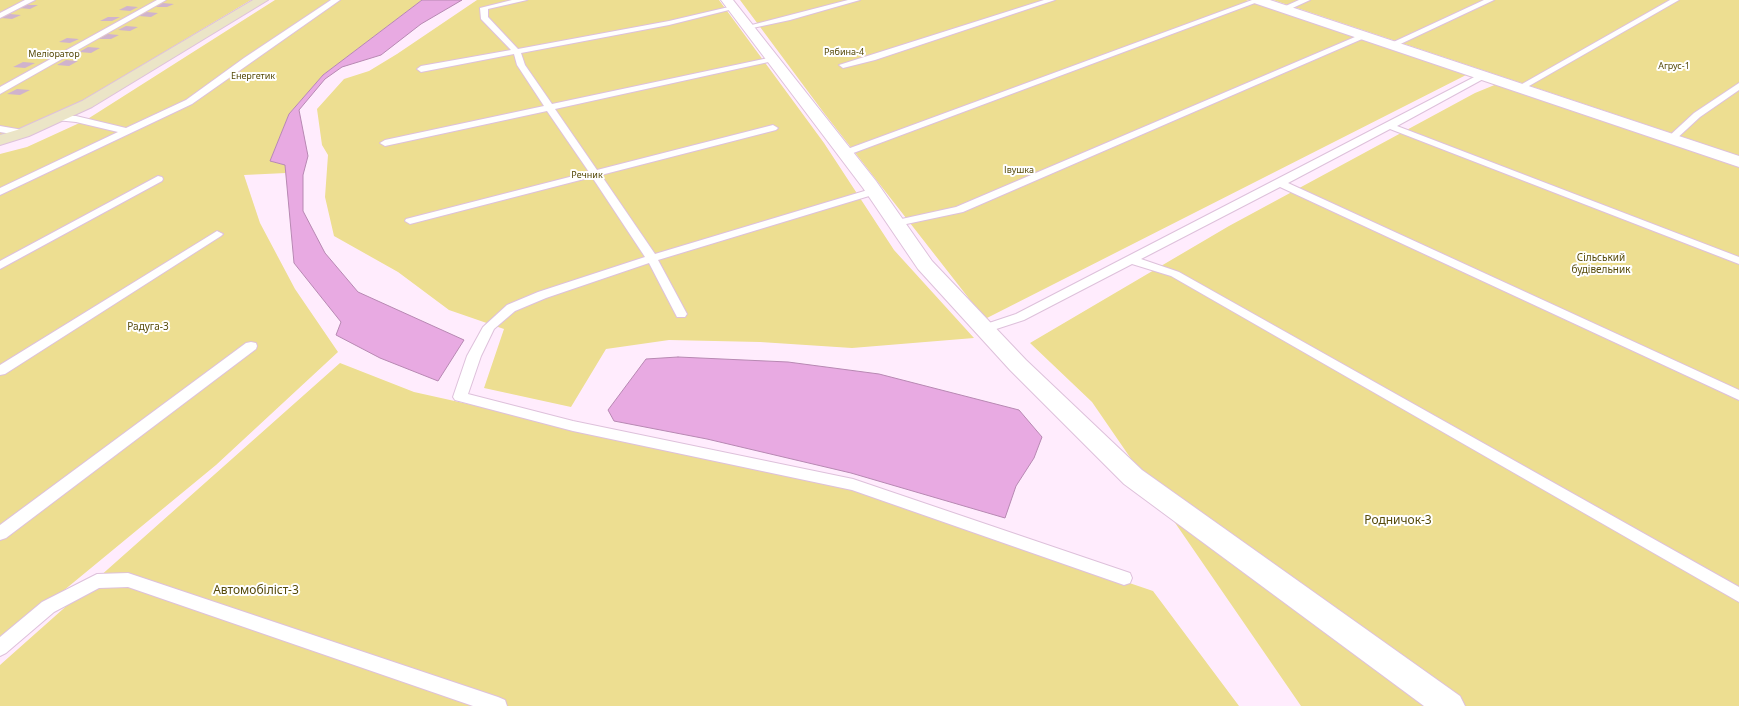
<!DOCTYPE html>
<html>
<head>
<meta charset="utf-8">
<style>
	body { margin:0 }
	canvas { display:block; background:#ffecfd }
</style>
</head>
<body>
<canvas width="1739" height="706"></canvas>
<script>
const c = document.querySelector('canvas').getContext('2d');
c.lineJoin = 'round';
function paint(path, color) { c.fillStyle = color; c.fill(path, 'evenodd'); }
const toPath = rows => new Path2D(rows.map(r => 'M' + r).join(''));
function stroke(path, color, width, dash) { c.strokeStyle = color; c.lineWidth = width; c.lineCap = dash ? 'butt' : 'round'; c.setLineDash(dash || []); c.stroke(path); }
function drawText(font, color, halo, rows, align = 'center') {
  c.font = font + ' "Noto Sans",sans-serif'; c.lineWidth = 4; c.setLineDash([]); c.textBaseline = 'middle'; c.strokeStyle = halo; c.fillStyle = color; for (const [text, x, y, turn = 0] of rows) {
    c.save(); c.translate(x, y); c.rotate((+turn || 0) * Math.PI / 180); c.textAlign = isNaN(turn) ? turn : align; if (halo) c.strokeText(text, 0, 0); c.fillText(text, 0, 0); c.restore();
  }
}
paint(toPath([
	[0,0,251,0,52,119,0,140],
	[275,0,422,0,323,75,289,114,270,161,285,165,286,173,244,175,260,223,295,289,338,352,216,465,0,643,0,154,27,147,86,120],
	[477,0,719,0,824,143,894,250,974,338,852,348,760,342,669,340,606,349,571,407,484,388,504,329,449,310,398,272,334,236,325,197,328,155,322,145,317,109,344,79,369,71,397,54],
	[740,0,1246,0,1470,73,985,319,824,113],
	[1273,0,1739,0,1739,156,1695,141],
	[1497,84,1739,166,1739,706,1301,706,1092,402,1030,343,1229,226,1475,93],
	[340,363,414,392,855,490,1153,591,1239,706,0,706,0,665]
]), '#edde91');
const water = toPath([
	[422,0,462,0,421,24,381,55,342,67,325,79,299,110,308,156,303,175,303,211,325,253,358,292,464,340,438,381,380,358,336,335,341,322,294,263,285,165,270,161,289,114,323,75,422,0],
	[678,357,788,362,879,374,1019,410,1042,437,1034,458,1016,486,1005,518,851,473,707,439,614,421,608,410,646,359,678,357]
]);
paint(water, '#e8aae2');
stroke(water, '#b788b2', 1);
paint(toPath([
	[163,3,174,4,167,7,156,7],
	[27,5,38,5,30,9,19,8],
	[127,6,138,7,130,11,119,10],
	[147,12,158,13,151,17,139,16],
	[10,14,21,15,12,19,1,18],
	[108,17,120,17,112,21,100,21],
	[126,26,138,27,130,31,118,30],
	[108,34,119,35,111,39,99,39],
	[67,38,79,39,70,43,59,42],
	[88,47,100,48,91,53,79,52],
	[66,60,78,61,69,66,57,65],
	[23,62,35,63,25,68,13,67],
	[17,89,30,90,20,95,7,94]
]), '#d0b3cd');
const lane = toPath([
	[25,0,35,0,0,18,0,13,25,0],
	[157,0,166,0,0,94,0,87,157,0],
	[331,0,340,0,192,104,0,195,0,188,118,132,76,122,56,120,56,116,76,116,126,128,186,100,244,58,331,0],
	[512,0,527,0,488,9,488,17,518,49,669,21,733,6,737,8,669,25,521,53,525,65,552,104,773,57,777,59,773,61,555,109,597,170,773,125,778,128,776,130,601,175,655,254,871,189,875,188,880,191,879,193,658,260,687,314,685,317,677,317,649,263,546,298,515,311,494,329,481,356,468,394,573,421,853,479,1130,573,1132,578,1130,583,1124,585,852,490,573,431,455,400,453,397,467,356,483,327,507,305,538,292,645,257,592,177,410,224,405,221,406,219,589,172,547,111,385,146,380,143,385,140,544,106,517,65,514,54,421,72,417,69,421,66,511,50,481,19,480,8,512,0],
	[848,0,860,0,790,20,748,29,744,27,848,0],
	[1044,0,1055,0,875,60,843,68,839,65,1044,0],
	[1252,0,1263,0,848,155,842,155,840,153,842,151,1252,0],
	[1299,0,1310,0,1286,11,1279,9,1299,0],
	[1484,0,1494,0,1394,47,1387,45,1484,0],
	[1670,0,1679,0,1522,90,1516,90,1515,88,1670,0],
	[1362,34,1369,36,963,212,897,226,892,223,897,220,956,207,1362,34],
	[1482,73,1486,76,1485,78,1397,126,1739,257,1739,264,1390,129,1288,183,1739,390,1739,400,1280,187,1141,259,1179,272,1739,587,1739,602,1171,276,1132,264,1024,320,984,333,978,329,980,326,1016,314,1482,73],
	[1739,83,1739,90,1700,117,1674,141,1668,141,1666,139,1668,137,1694,113,1739,83],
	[0,126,23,130,28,133,23,136,0,132,0,126],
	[158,176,162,177,163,179,162,181,0,269,0,261,158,176],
	[217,231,223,234,221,236,5,374,0,375,0,365,217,231],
	[251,342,256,343,257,346,256,349,6,538,0,540,0,525,246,343,251,342],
	[128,573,498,697,505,700,507,706,473,706,128,587,99,588,54,612,6,653,0,656,0,637,42,602,97,574,128,573]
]);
const street = toPath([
	[721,0,733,0,876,181,932,261,1026,360,1142,470,1460,696,1465,706,1424,706,1124,484,1010,370,918,269,863,188,721,0],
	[1252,0,1270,0,1739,156,1739,167,1254,3,1252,0]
]);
const secondary = toPath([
	[253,0,268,0,92,107,29,136,0,145,0,135,17,130,82,101,253,0]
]);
stroke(lane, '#dec1db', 2);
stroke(street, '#dec1db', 2);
stroke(secondary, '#dec1db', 2);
paint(lane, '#fff');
paint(street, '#fff');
paint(secondary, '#ebe5c7');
drawText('9px', '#564a09', '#fff', [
	["Рябина-4",844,52],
	["Меліоратор",54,54],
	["Агрус-1",1674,66],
	["Енергетик",253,76],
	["Івушка",1019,170],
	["Речник",587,175]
]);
drawText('10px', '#564a09', '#fff', [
	["Сільський",1601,258],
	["будівельник",1601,270],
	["Радуга-3",148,327]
]);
drawText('12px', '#564a09', '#fff', [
	["Родничок-3",1398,521],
	["Автомобіліст-3",256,591]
]);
</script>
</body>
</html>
